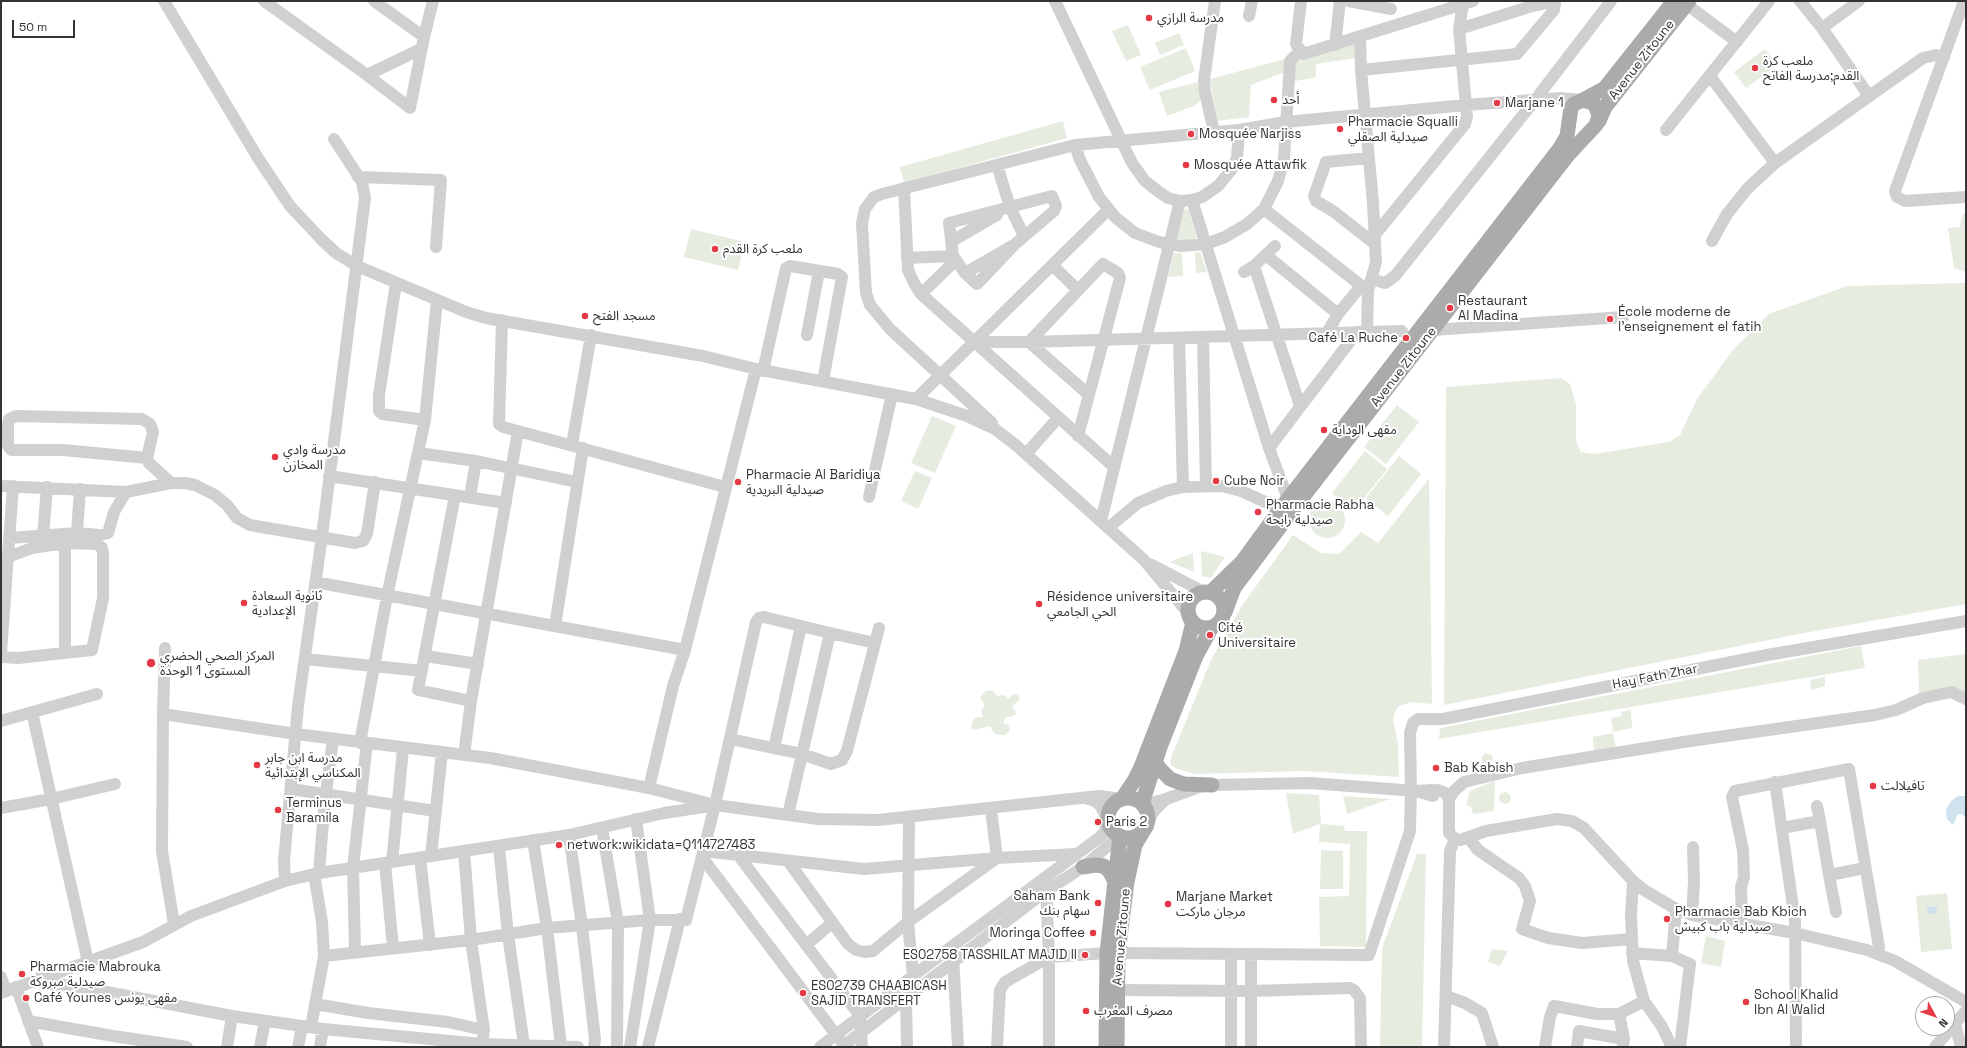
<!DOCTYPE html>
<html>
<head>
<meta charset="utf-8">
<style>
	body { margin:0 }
	#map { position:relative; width:1967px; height:1048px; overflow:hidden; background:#fff; font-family:"Space Grotesk",sans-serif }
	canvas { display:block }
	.frame { position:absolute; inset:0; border:2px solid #333; pointer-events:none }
	.north { position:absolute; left:1915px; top:996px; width:40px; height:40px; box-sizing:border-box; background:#fff; border:1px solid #adadad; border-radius:50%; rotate:130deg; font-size:11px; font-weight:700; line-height:16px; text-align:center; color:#333 }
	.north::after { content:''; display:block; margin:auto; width:14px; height:18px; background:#e63946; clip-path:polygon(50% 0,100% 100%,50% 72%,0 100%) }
	.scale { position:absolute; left:12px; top:20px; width:63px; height:18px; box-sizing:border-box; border:2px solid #333; border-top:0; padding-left:5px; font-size:12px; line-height:14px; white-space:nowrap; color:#333; -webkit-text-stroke:3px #fff; paint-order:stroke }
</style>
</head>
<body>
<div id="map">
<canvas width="1967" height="1048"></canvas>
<div class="frame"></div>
<div class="north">N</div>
<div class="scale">50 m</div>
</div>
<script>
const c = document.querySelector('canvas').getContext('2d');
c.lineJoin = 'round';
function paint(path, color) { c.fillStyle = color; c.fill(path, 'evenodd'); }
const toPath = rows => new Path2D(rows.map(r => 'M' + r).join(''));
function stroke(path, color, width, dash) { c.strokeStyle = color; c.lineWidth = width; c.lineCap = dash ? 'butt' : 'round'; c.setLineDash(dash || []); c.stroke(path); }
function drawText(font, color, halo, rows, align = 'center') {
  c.font = font + ' "Space Grotesk","Noto Sans Arabic",sans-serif'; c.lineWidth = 4; c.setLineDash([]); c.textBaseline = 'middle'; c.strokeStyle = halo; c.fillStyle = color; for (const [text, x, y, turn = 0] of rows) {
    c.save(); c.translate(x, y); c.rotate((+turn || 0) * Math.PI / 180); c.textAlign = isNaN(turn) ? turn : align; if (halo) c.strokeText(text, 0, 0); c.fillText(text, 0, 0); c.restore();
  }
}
paint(toPath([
	[1128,25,1141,55,1126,61,1112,31],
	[1179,33,1184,45,1160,55,1155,43],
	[1352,44,1354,45,1356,58,1316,64,1316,75,1314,78,1295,81,1294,79,1296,62],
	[1186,48,1195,71,1150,90,1140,67],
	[1765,49,1777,65,1746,88,1734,72],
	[1285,59,1285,72,1251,85,1249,117,1217,121,1210,79],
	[1198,82,1201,100,1194,106,1167,116,1159,92],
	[1063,121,1067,138,904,183,900,167],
	[1188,209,1197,238,1187,240,1176,239,1184,210],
	[1966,213,1966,272,1954,268,1948,228,1960,227,1962,214],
	[691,229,745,242,738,270,684,257],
	[1200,252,1207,272,1196,273,1195,253],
	[1174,253,1182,253,1183,276,1168,277],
	[1966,283,1966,604,1804,633,1444,705,1446,387,1561,378,1570,384,1576,404,1576,440,1581,452,1594,454,1669,442,1680,435,1697,399,1733,350,1769,314,1847,286],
	[1397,405,1419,422,1386,464,1364,447],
	[932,416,956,426,935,473,911,463],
	[1365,451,1387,469,1354,511,1332,493],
	[1399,456,1421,474,1388,516,1366,498],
	[915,471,932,478,918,509,901,501],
	[1429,479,1432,704,1412,702,1399,706,1395,712,1393,720,1398,744,1399,777,1304,771,1195,774,1177,769,1171,765,1170,760,1211,660,1241,607,1293,535,1321,553,1339,554,1361,532,1378,543],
	'1309 520a18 18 0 1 1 36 0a18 18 0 1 1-36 0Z',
	[1201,551,1225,557,1211,578,1202,576],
	[1193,553,1194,572,1170,562,1182,557],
	[1861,646,1865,668,1439,739,1440,728],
	[1966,654,1966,695,1919,696,1918,660],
	[1825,677,1825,686,1811,690,1810,680],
	[989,690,995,692,997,697,1002,695,1006,696,1008,699,1014,694,1018,695,1020,699,1012,707,1015,710,1016,714,1010,717,1007,716,1004,720,1004,724,1009,725,1010,730,1005,735,999,735,994,733,990,726,973,730,971,726,973,720,978,717,983,717,981,711,985,705,980,698,984,692],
	[1631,710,1632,728,1613,732,1611,718,1621,716,1621,712],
	[1613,733,1616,749,1594,753,1593,737],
	'1481.5 759a5.5 5.5 0 1 1 11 0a5.5 5.5 0 1 1-11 0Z',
	[1495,781,1494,811,1473,814,1471,807,1466,805,1470,791],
	'1499 798a6 6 0 1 1 12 0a6 6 0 1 1-12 0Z',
	[1286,793,1319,795,1321,824,1344,826,1345,831,1367,831,1366,947,1320,946,1319,897,1349,896,1350,844,1319,842,1320,824,1293,834],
	[1343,796,1390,799,1347,814],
	[1321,850,1343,851,1343,889,1320,889],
	[1417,854,1426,854,1422,1047,1380,1047,1382,948],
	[1947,893,1952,949,1921,952,1916,896],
	[1706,936,1725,941,1721,967,1701,963],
	[1492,949,1508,951,1500,966,1488,962]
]), '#e6ecdf');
paint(toPath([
	[1958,796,1966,796,1966,818,1962,814,1958,814,1953,825,1947,819,1946,809,1951,801],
	[1927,907,1937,907,1937,913,1927,914]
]), '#cfe2ee');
stroke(toPath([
	[164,1,258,158,290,206,322,240,336,253,357,266,466,312,486,318,703,356,756,369,916,399,967,416,995,429,1017,446,1144,560,1188,613],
	[264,1,367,75,410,108,424,37,433,1],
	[374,1,424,37],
	[1055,1,1132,163,1145,181,1159,192,1168,198,1180,201,1192,200,1202,197,1218,186,1232,169,1237,158,1239,130],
	[1301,1,1296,44,1303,54,1473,1],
	[1349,1,1391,9],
	[1682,1,1737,42],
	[1800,1,1822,28,1869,96],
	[1964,1,1895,191,1897,197,1905,201,1966,197],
	[1249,16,1252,1],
	[1822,28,1859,1],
	[1360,37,1361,70,1373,203,1376,262,1368,291,1367,332],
	[1335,45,1340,1],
	[1361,70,1517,54,1554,10,1555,4,1551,2,1529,7,1459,29],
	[367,75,421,49],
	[1710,76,1775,163],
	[1666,130,1769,1],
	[1214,132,1205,92,1204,80,1215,1],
	[1075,145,1080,160,1099,197,1116,218,1135,233,1159,242,1181,246,1206,244,1225,237,1247,224,1264,209,1278,181,1284,159,1290,61,1300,51],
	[1369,158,1326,162,1314,196,1316,201,1333,211,1375,244],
	[997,165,1010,207,1024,236],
	[358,177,441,180,436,247],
	[904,188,908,270,914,283,921,294,1114,467],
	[1192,200,1269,448,1288,499],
	[1264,209,1368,291],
	[1374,236,1465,124,1467,116,1459,29,1463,4],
	[952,241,997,215],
	[1712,241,1727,214,1748,188,1775,163,1923,58,1936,55,1944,57],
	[1267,256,1338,314],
	[907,258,953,256],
	[1052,265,1077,289],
	[1254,266,1300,406],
	[1244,272,1254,266,1275,246],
	[965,273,1014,245,1054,211,1056,206,1052,196,949,223,953,256,965,273,977,284,1014,245],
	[1371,279,1385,283,1395,276,1535,100,1611,1],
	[396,283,379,395,379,411,382,414,425,420],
	[921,294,956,260],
	[502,320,499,424,503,427,725,487],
	[1433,330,1623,317],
	[1327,333,1338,314,1361,286],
	[807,335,819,271],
	[1203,337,1206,486],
	[1179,338,1183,487],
	[973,342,1029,342,1402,331],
	[763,371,786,268,790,266,838,274,842,277,823,381],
	[916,399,1108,210],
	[992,423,890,329,870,305,866,293,862,223,865,209,874,197,882,194,1075,145,1239,130,1285,122,1466,105,1560,98,1583,100],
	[1078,436,1120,278,1118,273,1103,264,1029,342,1089,395],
	[572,445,591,335],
	[1269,448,1357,332],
	[418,453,476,461,577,482],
	[1026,454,1058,418],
	[147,458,63,450,11,450,8,446,8,425,9,419,16,416,142,419,150,424,153,432,147,458,149,463,171,483],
	[329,476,506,503],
	[1,486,126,492,171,483,185,483,195,485,215,495,227,505,237,518,250,525,355,543,363,541,367,534,375,482],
	[455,495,418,690,471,701],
	[470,497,476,461],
	[869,497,892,394],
	[1101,521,1180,201],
	[1108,528,1138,503,1166,491,1183,487,1222,486,1241,491,1281,509],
	[77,533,80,489],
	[43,537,47,487],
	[10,538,77,533,100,535,108,533,114,512,126,492],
	[1150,564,1202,591],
	[315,582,685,650],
	[555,626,583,448],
	[830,633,875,643],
	[165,648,163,714,162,851,174,924],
	[65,652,65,543],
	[1,653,13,486],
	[425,656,478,664],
	[1,657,18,658,92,650,103,598,103,553,102,548,97,544,65,543,32,548,8,557],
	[305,659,422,671],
	[32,712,88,962],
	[163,714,296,734,490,758,649,788,715,805,818,819,878,820,1099,796,1122,799],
	[1,721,97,694],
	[730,739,802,754,831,764,842,760,847,751,879,628],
	[360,743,387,596,425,420,437,301],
	[774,748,801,626],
	[464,755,471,701,518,431],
	[1775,782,1795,921,1796,1047],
	[649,788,673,686,685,650,756,369],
	[291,789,435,811],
	[1438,790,1446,793,1449,799,1449,833,1455,839,1460,840,1486,831,1557,819,1572,821,1584,828,1633,881,1644,890,1676,909,1692,915,1795,933,1867,950,1895,961,1966,1002],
	[1433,796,1416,791,1433,790],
	[1085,798,1095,801,1100,805,1108,820],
	[1449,799,1454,791,1464,782,1522,768,1690,741,1875,715,1896,710,1923,698,1951,692,1966,699],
	[1143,805,1166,799,1199,787,1212,785,1310,783,1416,791],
	[1817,806,1820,821],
	[1,808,51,799,115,784],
	[909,817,908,922,913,976],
	[1147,824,1153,812,1165,800],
	[602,828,618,923,617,1047],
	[1782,828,1820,821,1829,875,1865,868],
	[569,835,582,926,595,1039,594,1047],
	[1468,837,1478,850,1519,878,1525,886,1530,901,1522,929,1548,938,1582,943,1632,939],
	[533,840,547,928,561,1046],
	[499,847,508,935,524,1045],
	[703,851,864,869,997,858,1076,854],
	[738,855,860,1016,862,1047],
	[431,856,442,752],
	[702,857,840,1040],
	[420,858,430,945],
	[788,861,848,944,856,950,865,952,873,951,908,922,997,858,991,809],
	[392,862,403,749],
	[385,863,393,948],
	[319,873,324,809,333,739],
	[1829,875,1836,912],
	[285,881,284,861,298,706,322,536,365,198,362,182,334,139],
	[1633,881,1631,916,1633,961,1644,1001,1661,1025,1672,1047],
	[1046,887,1049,957,1049,1047],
	[1692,915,1694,882,1693,847],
	[1742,924,1741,887,1744,877,1743,850,1732,797,1735,791,1849,769,1879,947,1878,954],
	[806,945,832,923],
	[355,952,353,868,367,743],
	[1118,953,1369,955,1410,831,1411,791,1410,733,1413,723,1418,719,1443,719,1767,655,1966,621],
	[1632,953,1672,956,1676,909],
	[1231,954,1231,1047],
	[1251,954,1251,1047],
	[324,956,471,940,547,928,650,920,686,920,715,805,756,622,759,618,764,617,830,633,788,815],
	[953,956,958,1047],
	[1672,956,1690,964,1680,1047],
	[1,977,6,991],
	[39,978,45,984,70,985,232,1016,323,1029,482,1044,484,1030,471,940,464,851],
	[16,987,38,1047],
	[1117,990,1251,991,1350,988,1354,990,1360,998,1361,1047],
	[1,993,143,942,191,916,285,881,319,873,569,835,664,813,710,806],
	[1446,996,1465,1003,1482,1013,1493,1047],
	[906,998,907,1047],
	[315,1004,368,1013,448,1022,484,1030],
	[1619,1014,1624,1039,1623,1046],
	[28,1021,113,1036,187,1047],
	[1955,1023,1961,1047],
	[311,1027,324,956,322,922,314,874],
	[482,1044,578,1047],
	[227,1047,232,1016],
	[260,1047,265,1021],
	[298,1047,302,1026],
	[320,1047,323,1029],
	[630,1047,650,920,636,819],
	[648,1047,680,919],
	[820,1047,951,947,1100,837,1104,833,1108,822],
	[842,1047,1046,891,1083,867,1120,836],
	[997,1047,1000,990,1005,982,1049,957,1107,953],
	[1444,1047,1450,851,1455,839],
	[1545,1047,1550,1017,1554,1006,1597,1014,1619,1014,1644,1001],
	[1577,1047,1579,1031,1624,1039],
	[1935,1047,1966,1011]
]), '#d0d0d0', 12);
stroke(toPath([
	[1583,100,1605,88,1674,1],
	[1599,121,1605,107,1689,1],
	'1188 610a18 18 0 1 1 36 0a18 18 0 1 1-36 0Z',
	[1211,592,1242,562,1288,499,1560,148,1567,136,1571,108,1574,104,1583,100,1593,103,1596,107,1599,116,1596,125,1568,155,1292,511,1234,588,1225,612],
	[1155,761,1159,768,1170,779,1184,784,1212,785],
	'1108 818a20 20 0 1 1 40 0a20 20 0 1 1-40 0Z',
	[1122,799,1134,781,1141,767,1186,651,1193,622],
	[1142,804,1160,747,1196,656,1212,627],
	[1083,867,1095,865,1104,866,1110,872,1115,882],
	[1106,1047,1107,953,1120,836],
	[1117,1047,1118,953,1127,882,1135,845,1144,830]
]), '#ababab', 15);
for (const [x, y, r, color] of [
	[1149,18,4,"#e63946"],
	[1755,68,4,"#e63946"],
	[1274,100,4,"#e63946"],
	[1497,103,4,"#e63946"],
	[1340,129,4,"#e63946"],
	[1191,134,4,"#e63946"],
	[1186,165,4,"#e63946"],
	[715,249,4,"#e63946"],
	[1450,308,4,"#e63946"],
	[585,316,4,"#e63946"],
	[1610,319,4,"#e63946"],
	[1406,338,4,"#e63946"],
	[1324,430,4,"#e63946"],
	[275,457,4,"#e63946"],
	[1216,481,4,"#e63946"],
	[738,482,4,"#e63946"],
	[1258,512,4,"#e63946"],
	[244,603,4,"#e63946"],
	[1039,604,4,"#e63946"],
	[1210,635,4,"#e63946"],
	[151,663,5,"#e63946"],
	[257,765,4,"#e63946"],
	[1436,768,4,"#e63946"],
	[1873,786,4,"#e63946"],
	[278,810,4,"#e63946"],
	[1098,822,4,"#e63946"],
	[559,845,4,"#e63946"],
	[1098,903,4,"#e63946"],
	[1168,904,4,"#e63946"],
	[1667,919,4,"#e63946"],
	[1093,933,4,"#e63946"],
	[1085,955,4,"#e63946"],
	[22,974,4,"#e63946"],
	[803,993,4,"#e63946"],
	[26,998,4,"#e63946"],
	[1746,1002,4,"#e63946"],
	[1086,1011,4,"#e63946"]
]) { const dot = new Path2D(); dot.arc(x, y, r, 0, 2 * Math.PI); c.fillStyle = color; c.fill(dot); stroke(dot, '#fff', 1.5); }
drawText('13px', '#333', '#fff', [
	["مدرسة الرازي",1157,18],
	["ملعب كرة",1763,61],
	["القدم;مدرسة الفاتح",1763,76],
	["أحد",1282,100],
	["Marjane 1",1505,103],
	["Pharmacie Squalli",1348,122],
	["صيدلية الصقلي",1348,137],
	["Mosquée Narjiss",1199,134],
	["Mosquée Attawfik",1194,165],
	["ملعب كرة القدم",723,249],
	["Restaurant",1458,301],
	["Al Madina",1458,316],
	["École moderne de",1618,312],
	["l'enseignement el fatih",1618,327],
	["مسجد الفتح",593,316],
	["Café La Ruche",1398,338,"right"],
	["مقهى الوداية",1332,430],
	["مدرسة وادي",283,450],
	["المخازن",283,465],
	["Pharmacie Al Baridiya",746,475],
	["صيدلية البريدية",746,490],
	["Cube Noir",1224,481],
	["Pharmacie Rabha",1266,505],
	["صيدلية رابحة",1266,520],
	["ثانوية السعادة",252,596],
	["الإعدادية",252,611],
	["Résidence universitaire",1047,597],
	["الحي الجامعي",1047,612],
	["Cité",1218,628],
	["Universitaire",1218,643],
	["المركز الصحي الحضري",160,656],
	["المستوى 1 الوحدة",160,671],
	["مدرسة ابن جابر",265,758],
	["المكناسي الإبتدائية",265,773],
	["Bab Kabish",1444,768],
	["تافيلالت",1881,786],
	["Terminus",286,803],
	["Baramila",286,818],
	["Paris 2",1106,822],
	["network:wikidata=Q114727483",567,845],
	["Saham Bank",1090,896,"right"],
	["سهام بنك",1090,911,"right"],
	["Marjane Market",1176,897],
	["مرجان ماركت",1176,912],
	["Pharmacie Bab Kbich",1675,912],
	["صيدلية باب كبيش",1675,927],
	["Moringa Coffee",1085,933,"right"],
	["ES02758 TASSHILAT MAJID II",1077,955,"right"],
	["Pharmacie Mabrouka",30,967],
	["صيدلية مبروكة",30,982],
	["ES02739 CHAABICASH",811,986],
	["SAJID TRANSFERT",811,1001],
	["School Khalid",1754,995],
	["Ibn Al Walid",1754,1010],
	["Café Younes مقهى يونس",34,998],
	["مصرف المغرب",1094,1011]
], 'left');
drawText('13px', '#333', '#fff', [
	["Avenue Zitoune",1642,60,-52],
	["Avenue Zitoune",1404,367,-52],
	["Hay Fath Zhar",1655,677,-11],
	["Avenue Zitoune",1122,937,-85]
]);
</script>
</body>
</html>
